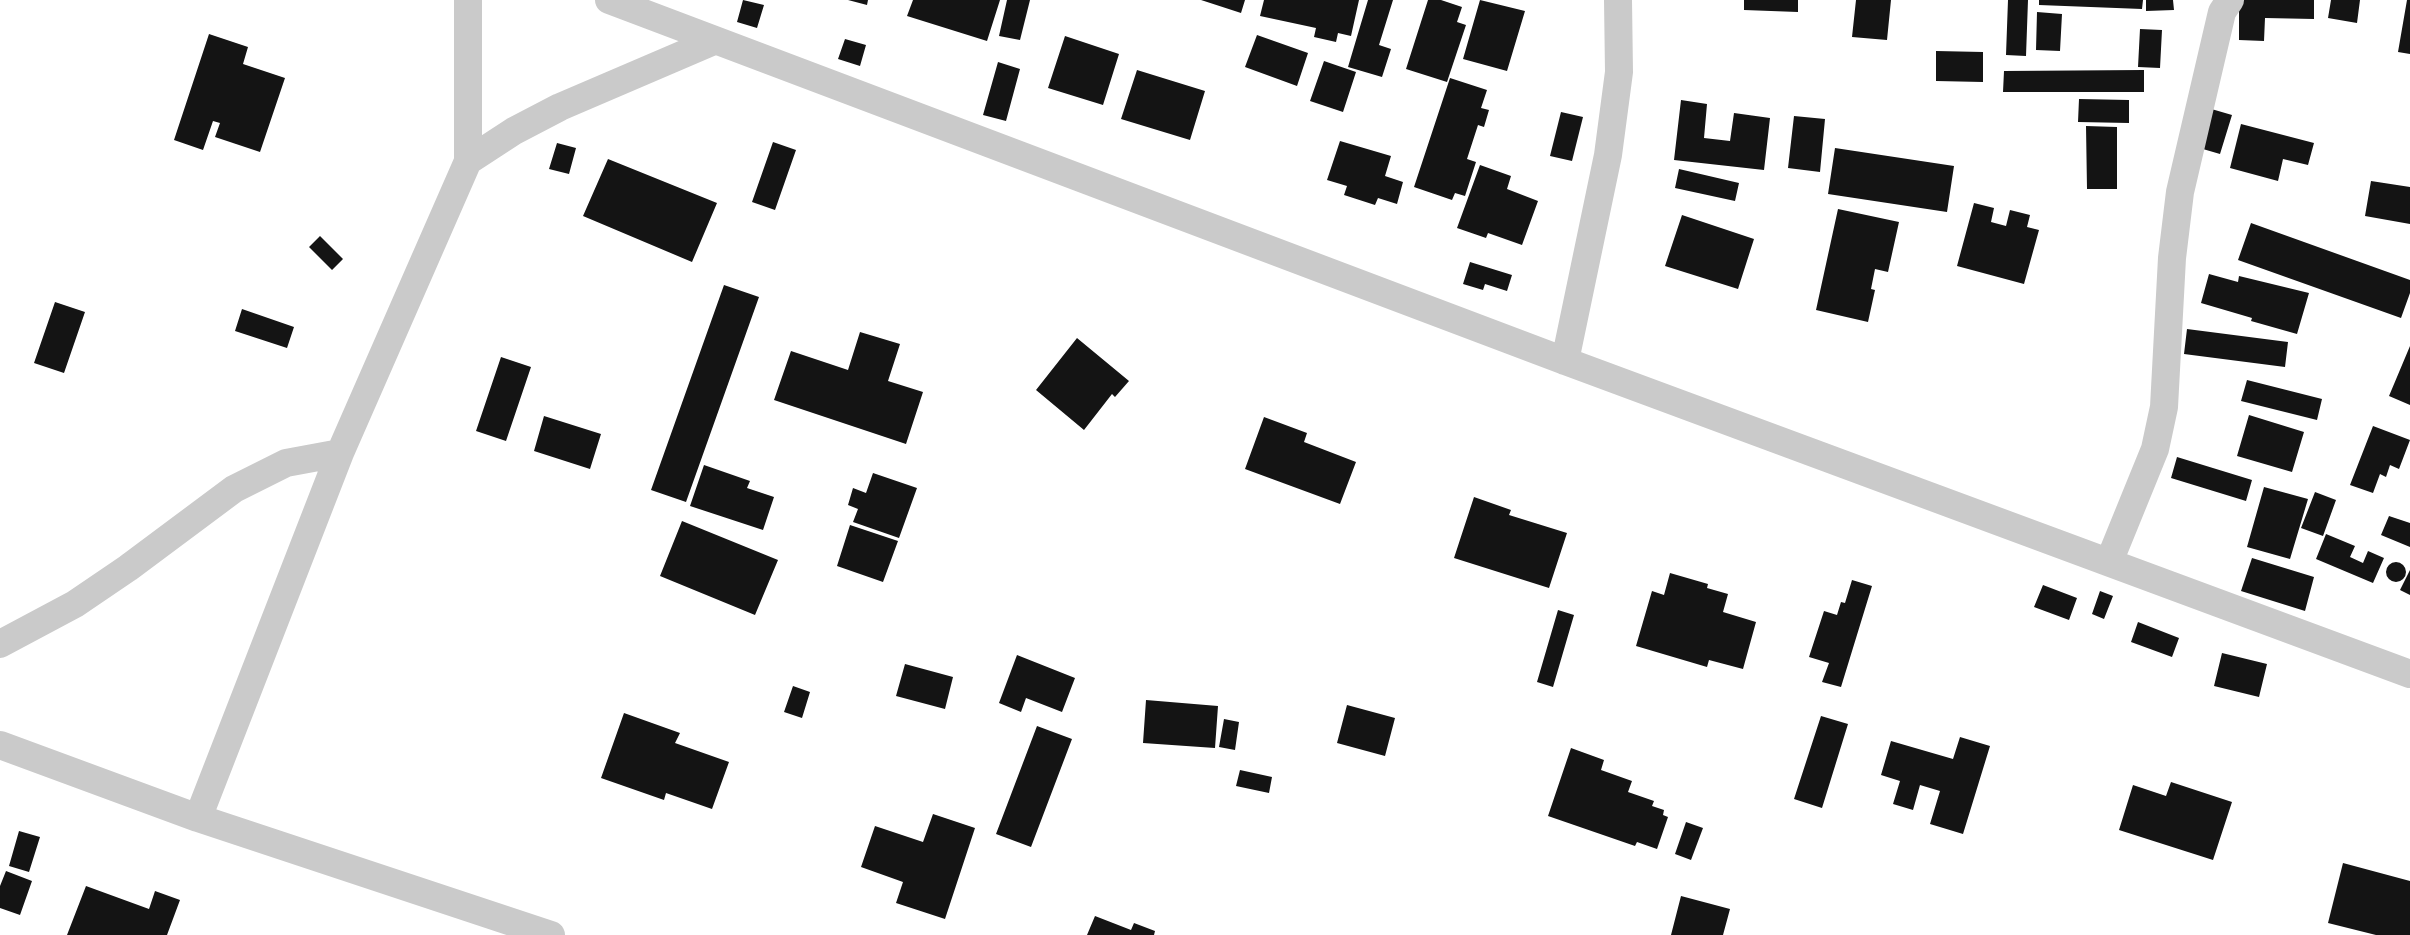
<!DOCTYPE html>
<html>
<head>
<meta charset="utf-8">
<style>
	body { margin:0 }
	canvas { display:block; background:#fff }
</style>
</head>
<body>
<canvas width="2410" height="935"></canvas>
<script>
const c = document.querySelector('canvas').getContext('2d');
c.lineJoin = 'round';
function paint(path, color) { c.fillStyle = color; c.fill(path, 'evenodd'); }
const toPath = rows => new Path2D(rows.map(r => 'M' + r).join(''));
function stroke(path, color, width, dash) { c.strokeStyle = color; c.lineWidth = width; c.lineCap = dash ? 'butt' : 'round'; c.setLineDash(dash || []); c.stroke(path); }
paint(toPath([
	[743,0,764,5,757,28,737,22],
	[848,0,868,0,867,5],
	[913,0,1000,0,987,41,907,16],
	[1007,0,1030,0,1020,40,999,36],
	[1201,0,1245,0,1241,13],
	[1264,0,1359,0,1351,36,1338,33,1336,42,1314,37,1316,28,1260,16],
	[1368,0,1393,0,1379,45,1391,49,1382,77,1348,67],
	[1428,0,1441,0,1462,7,1457,22,1466,25,1447,82,1406,69],
	[1480,0,1525,11,1507,71,1463,59],
	[1744,0,1798,0,1798,12,1744,10],
	[1856,0,1891,0,1887,40,1852,37],
	[2008,0,2028,0,2026,56,2006,55],
	[2039,0,2143,0,2142,9,2039,5],
	[2146,0,2173,0,2174,10,2146,11],
	[2239,0,2314,0,2314,19,2265,18,2264,41,2239,40],
	[2331,0,2360,0,2357,23,2328,18],
	[2407,0,2410,0,2410,54,2398,52],
	[2037,12,2062,14,2060,51,2036,50],
	[2140,29,2162,30,2160,68,2138,67],
	[209,34,248,47,243,64,285,78,260,152,215,137,220,123,213,121,203,150,174,140],
	[1257,35,1308,53,1297,86,1245,67],
	[1065,36,1119,54,1103,105,1048,88],
	[845,39,866,45,860,66,838,59],
	[1936,51,1983,52,1983,82,1936,81],
	[1324,61,1356,72,1343,112,1310,101],
	[998,62,1020,69,1006,121,983,115],
	[1137,70,1205,91,1190,140,1121,119],
	[2144,70,2144,92,2003,92,2004,71],
	[1450,78,1487,90,1481,108,1489,110,1484,127,1478,125,1467,159,1476,162,1465,196,1455,193,1452,200,1414,187],
	[2079,99,2129,100,2129,123,2078,122],
	[1681,100,1707,104,1704,138,1730,141,1734,113,1770,118,1764,170,1674,160],
	[2208,108,2232,115,2220,154,2196,147],
	[1561,112,1583,117,1572,161,1550,156],
	[1794,116,1825,119,1820,172,1788,168],
	[2241,124,2314,143,2308,165,2283,159,2278,181,2230,168],
	[2086,126,2117,127,2117,189,2087,189],
	[1340,141,1391,156,1385,176,1403,182,1397,204,1378,198,1375,205,1344,195,1347,186,1327,180],
	[773,142,796,150,775,210,752,202],
	[557,143,576,148,569,174,549,169],
	[1835,148,1954,166,1947,212,1828,194],
	[608,159,717,203,692,262,583,216],
	[1480,165,1511,176,1507,189,1538,201,1522,245,1488,233,1486,238,1457,228],
	[1679,169,1739,183,1735,201,1675,188],
	[2371,181,2410,187,2410,224,2365,216],
	[1974,203,1994,208,1991,222,2006,226,2010,210,2030,215,2027,227,2039,230,2024,284,1957,266],
	[1838,209,1899,222,1888,272,1875,269,1871,289,1875,290,1868,322,1816,310],
	[1682,215,1754,239,1738,289,1665,266],
	[2251,223,2410,280,2410,293,2401,318,2238,260],
	[320,236,343,259,332,270,309,247],
	[1470,262,1512,275,1507,291,1485,284,1483,290,1463,284],
	[2209,274,2238,282,2239,276,2309,293,2297,334,2251,321,2252,318,2201,303],
	[724,285,759,297,686,502,651,490],
	[55,302,85,312,64,373,34,363],
	[242,309,294,327,287,348,235,331],
	[2187,329,2288,342,2285,367,2184,354],
	[860,332,900,344,888,381,923,392,906,444,774,400,791,351,848,370],
	[1077,338,1129,381,1115,397,1112,394,1084,430,1036,390],
	[2410,346,2410,405,2389,396],
	[501,357,531,367,506,441,476,431],
	[2247,380,2322,399,2317,420,2241,401],
	[2249,415,2304,432,2292,472,2237,456],
	[544,416,601,434,590,469,534,451],
	[1264,417,1307,433,1304,442,1356,462,1340,504,1245,469],
	[2373,426,2410,440,2399,469,2390,465,2386,477,2380,474,2373,493,2350,485],
	[2177,457,2252,480,2246,501,2171,478],
	[704,465,750,481,747,488,774,497,763,530,690,506],
	[873,473,917,488,899,538,853,522,858,509,848,505,853,488,866,493],
	[2264,487,2308,499,2290,559,2247,547],
	[2315,492,2336,500,2323,536,2301,528],
	[1474,497,1511,510,1509,515,1567,533,1549,588,1454,558],
	[2389,516,2410,523,2410,547,2381,535],
	[682,521,778,560,755,615,660,576],
	[850,525,898,541,883,582,837,566],
	[2326,534,2355,546,2350,557,2363,563,2368,551,2384,558,2373,583,2316,559],
	[2252,558,2314,577,2305,611,2241,591],
	'2386 572a10 10 0 1 1 20 0a10 10 0 1 1-20 0Z',
	[2410,570,2410,595,2400,590],
	[1670,573,1708,584,1707,588,1728,594,1723,612,1756,622,1743,669,1709,660,1707,667,1636,646,1652,591,1664,595],
	[1852,580,1872,586,1841,687,1822,682,1829,663,1809,657,1824,611,1837,615,1841,602,1845,603],
	[2043,585,2077,598,2069,620,2034,607],
	[2100,591,2113,596,2104,619,2092,614],
	[1558,610,1574,615,1553,687,1537,682],
	[2138,622,2179,638,2172,657,2131,642],
	[2222,653,2267,664,2259,697,2214,686],
	[1017,655,1075,678,1062,712,1026,698,1021,712,999,703],
	[905,664,953,677,945,709,896,696],
	[793,686,810,692,802,718,784,712],
	[1146,700,1218,706,1215,748,1143,743],
	[1347,705,1395,718,1385,756,1337,743],
	[624,713,680,733,675,743,729,762,712,809,666,793,664,800,601,778],
	[1821,716,1848,724,1822,808,1794,799],
	[1224,719,1239,722,1235,750,1219,747],
	[1037,726,1072,739,1031,847,996,834],
	[1960,737,1990,746,1963,834,1930,824,1940,791,1920,785,1913,810,1893,804,1900,781,1881,775,1891,741,1953,759],
	[1571,748,1604,760,1601,770,1632,781,1628,792,1654,801,1652,806,1664,810,1663,815,1668,817,1657,849,1637,842,1635,846,1548,816],
	[1240,770,1272,777,1269,793,1236,786],
	[2171,782,2232,802,2213,860,2119,830,2133,785,2166,796],
	[933,814,975,828,945,919,896,903,903,882,861,867,875,826,923,842],
	[1686,822,1703,828,1691,860,1675,854],
	[19,831,40,837,29,872,9,866],
	[2343,863,2410,881,2410,935,2376,935,2328,923],
	[6,871,32,881,20,915,0,908,0,886],
	[86,886,149,909,155,891,180,900,167,935,67,935],
	[1681,896,1730,909,1723,935,1671,935],
	[1095,916,1131,930,1134,923,1155,931,1154,935,1087,935]
]), '#141414');
stroke(toPath([
	[609,0,1565,361,2410,674],
	[468,161,468,0],
	[1565,361,1608,155,1619,72,1618,0],
	[2109,562,2155,449,2164,407,2172,258,2180,192,2222,12,2230,0],
	[0,644,75,604,128,568,234,489,286,463,340,453],
	[0,745,198,818,551,935],
	[198,818,340,453,468,161,514,131,560,107,714,41]
]), '#cacaca', 28);
</script>
</body>
</html>
